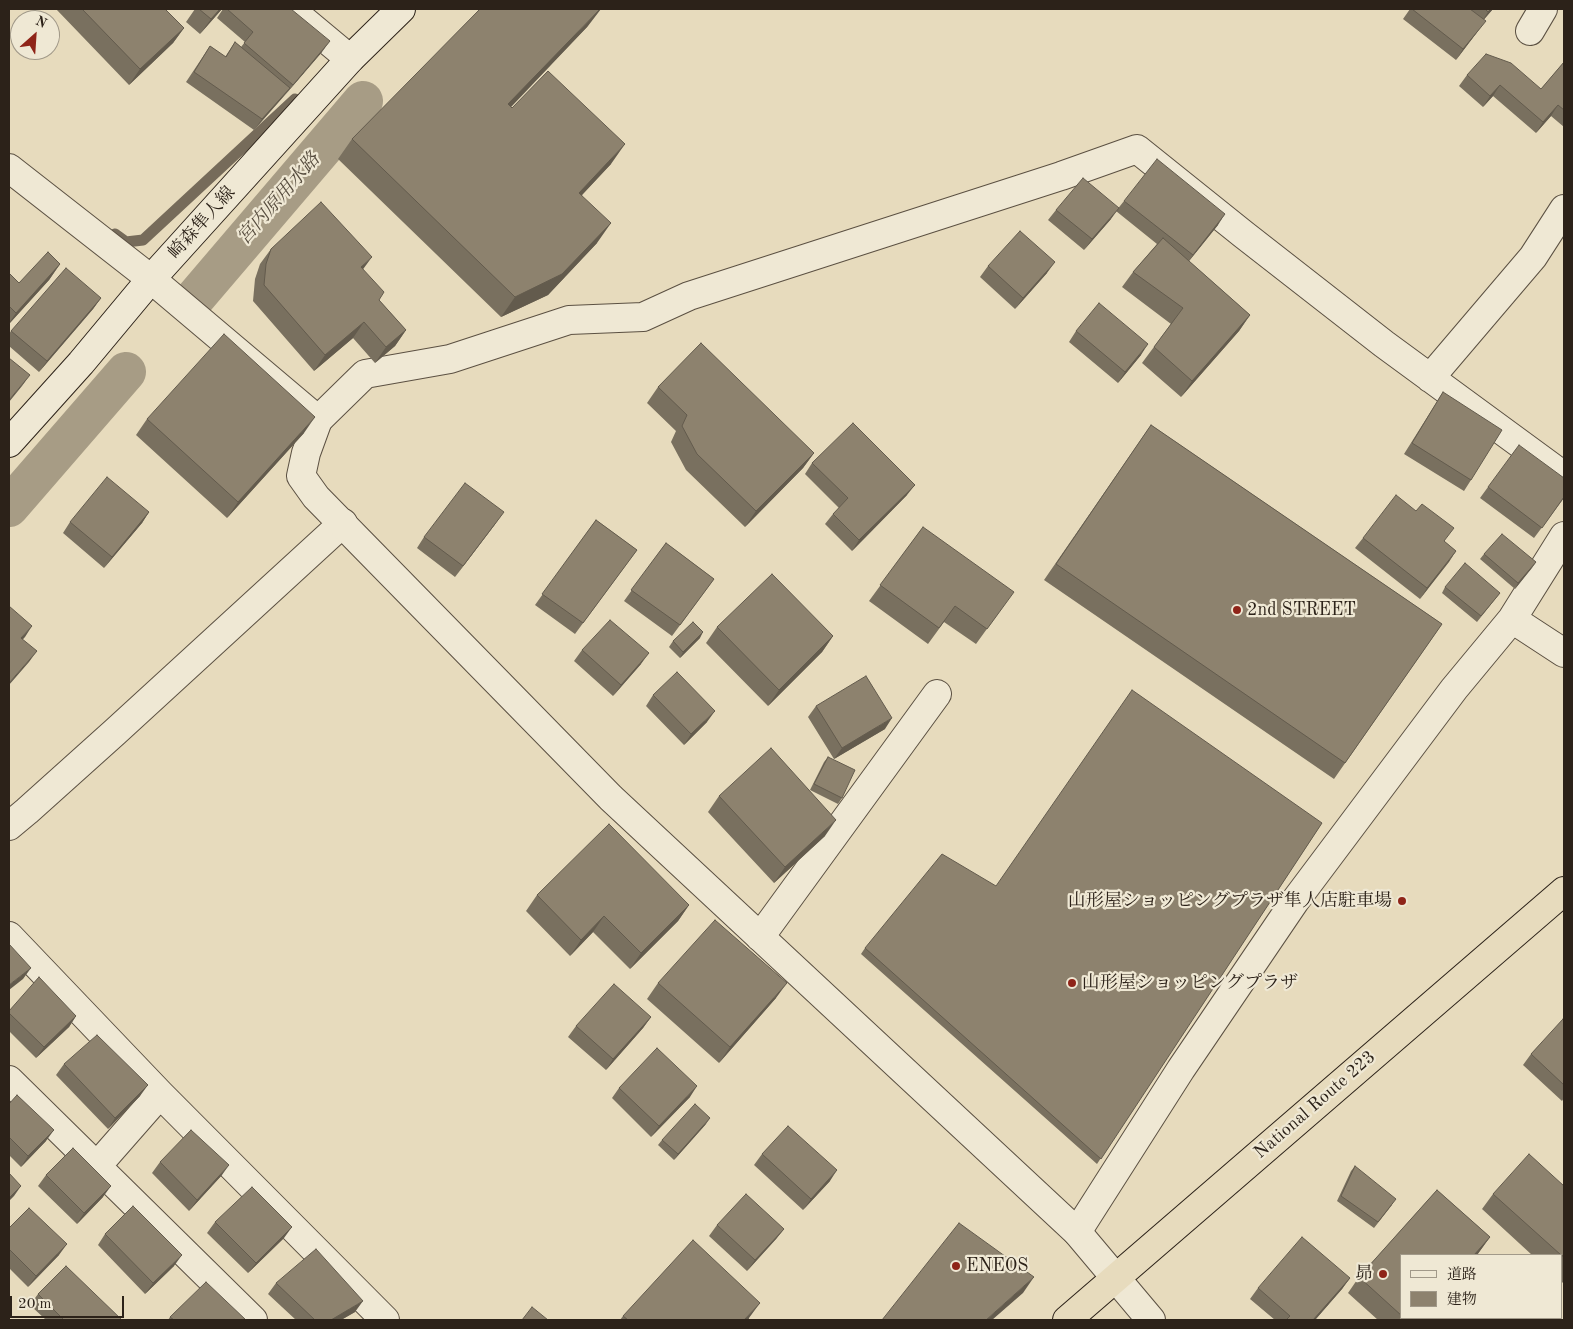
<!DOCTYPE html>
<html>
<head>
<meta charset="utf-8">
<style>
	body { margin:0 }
	#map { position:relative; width:1573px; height:1329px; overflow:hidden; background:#e7dbbd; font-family:"Old Standard TT","Noto Serif JP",serif }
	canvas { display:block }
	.frame { position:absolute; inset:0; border:10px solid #2c2219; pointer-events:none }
	.legend { position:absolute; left:1400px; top:1254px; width:162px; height:65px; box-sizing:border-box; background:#efe8d4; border:1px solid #a19989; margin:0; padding:6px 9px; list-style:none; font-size:15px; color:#2c2219 }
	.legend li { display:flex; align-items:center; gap:10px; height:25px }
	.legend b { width:25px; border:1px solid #a19989 }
	.north { position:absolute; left:10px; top:10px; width:50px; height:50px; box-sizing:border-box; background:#efe8d4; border:1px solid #a19989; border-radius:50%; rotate:26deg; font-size:14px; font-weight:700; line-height:20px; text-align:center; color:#2c2219 }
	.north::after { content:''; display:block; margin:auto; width:18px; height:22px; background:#8f2418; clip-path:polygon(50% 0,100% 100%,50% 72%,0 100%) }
	.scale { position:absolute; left:10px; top:1296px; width:114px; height:22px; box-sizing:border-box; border:2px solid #2c2219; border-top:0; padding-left:6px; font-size:15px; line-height:18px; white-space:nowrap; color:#2c2219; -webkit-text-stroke:4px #efe8d4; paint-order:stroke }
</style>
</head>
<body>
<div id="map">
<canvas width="1573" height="1329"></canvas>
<div class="frame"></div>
<ul class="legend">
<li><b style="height:6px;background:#efe8d4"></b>道路</li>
<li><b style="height:14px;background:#8d826e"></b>建物</li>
</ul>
<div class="north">N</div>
<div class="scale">20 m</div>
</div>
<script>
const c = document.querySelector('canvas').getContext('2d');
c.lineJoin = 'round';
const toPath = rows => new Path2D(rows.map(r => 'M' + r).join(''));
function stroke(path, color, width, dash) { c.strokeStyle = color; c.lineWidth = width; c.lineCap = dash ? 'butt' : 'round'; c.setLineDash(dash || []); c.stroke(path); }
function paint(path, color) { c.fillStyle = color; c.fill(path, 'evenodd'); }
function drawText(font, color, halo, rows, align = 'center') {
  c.font = font + ' "Old Standard TT","Noto Serif JP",serif'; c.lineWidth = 4.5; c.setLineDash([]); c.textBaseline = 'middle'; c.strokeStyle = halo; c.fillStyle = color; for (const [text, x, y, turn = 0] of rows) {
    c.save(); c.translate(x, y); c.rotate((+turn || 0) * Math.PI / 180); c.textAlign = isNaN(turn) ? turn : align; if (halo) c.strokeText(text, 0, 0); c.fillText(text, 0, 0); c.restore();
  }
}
stroke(toPath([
	[115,234,126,242,143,240,295,99]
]), '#766b5a', 11);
stroke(toPath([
	[195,298,363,101],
	[9,507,126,372]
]), '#a79c85', 40);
const minor = toPath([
	[290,9,350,59],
	[1530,31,1543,9],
	[1430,378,1533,257,1564,209],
	[318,420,365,374,450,359,569,320,643,317,689,296,1061,176,1137,149,1243,234,1384,344,1564,476],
	[1512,619,1564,653],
	[9,826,27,811,115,732,343,523],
	[9,936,160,1094,385,1320],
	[760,937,937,694],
	[9,1080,253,1320],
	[96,1167,160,1094],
	[1077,1232,1181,1069,1295,901,1454,689,1512,619,1564,536]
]);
const tertiary = toPath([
	[9,168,151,279,318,420,306,453,301,476,316,497,611,798,1077,1232,1151,1320]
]);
const secondary = toPath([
	[9,443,81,363,151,279,350,59,401,9]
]);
const trunk = toPath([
	[1067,1320,1564,891]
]);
stroke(minor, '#5b5042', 30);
stroke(tertiary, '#5b5042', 30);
stroke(secondary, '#2c2219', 30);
stroke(trunk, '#2c2219', 30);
stroke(minor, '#efe8d4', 28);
stroke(tertiary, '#efe8d4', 28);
stroke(secondary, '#efe8d4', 28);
stroke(trunk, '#e7dbbd', 28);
paint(toPath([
	[56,9,165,9,184,28,173,43,129,85],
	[195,9,222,9,200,34,186,22],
	[223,9,291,9,322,52,285,95,254,130,186,82,210,46,225,57,235,42,241,47,245,42,217,18],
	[1410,9,1493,9,1484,19,1478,31,1456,60,1403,19],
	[588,26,510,107,611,164,582,195,597,243,548,295,501,317,338,159,352,139],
	[1564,62,1564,127,1551,116,1536,133,1493,96,1483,107,1459,86,1467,75,1541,89],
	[1124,201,1218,225,1189,261,1250,315,1239,331,1181,397,1142,363,1171,324,1122,287,1133,272,1157,244,1116,211],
	[1056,210,1111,219,1084,250,1048,220],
	[271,249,363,269,379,300,406,330,395,346,375,363,353,338,314,371,253,301,255,279,260,264],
	[60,264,49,280,9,324,9,273,19,283],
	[988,266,1047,273,1015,309,980,277],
	[101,298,93,309,39,372,9,346,9,334,11,331],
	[1076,331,1141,355,1118,383,1069,342],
	[658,387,814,453,803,468,745,527,686,470,671,442,676,431,647,403],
	[1443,392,1471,480,1464,491,1404,454],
	[147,419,304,433,227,518,136,435],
	[1151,425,1442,624,1334,779,1044,580],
	[812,463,907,495,852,551,825,524,833,514,839,508,805,474],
	[1564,478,1564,498,1534,538,1480,498,1488,487],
	[1416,511,1445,542,1456,551,1420,599,1355,548,1363,538],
	[149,512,142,523,104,568,63,533,70,522],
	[596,520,637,550,575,634,535,605],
	[496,523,455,577,417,548,424,537],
	[923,527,1002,608,976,644,944,622,928,644,869,601],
	[666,543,714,579,672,636,624,601],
	[1484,554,1536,562,1515,589,1480,559],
	[1445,587,1500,593,1477,622,1442,593],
	[717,627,833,636,822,652,768,706,706,643],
	[700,638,680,658,669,647,673,641],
	[582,650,641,664,613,696,574,661],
	[653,695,707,722,684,745,646,706],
	[816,706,885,729,834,759,808,717],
	[828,757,842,798,838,804,810,790,824,762],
	[719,796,825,836,774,883,708,812],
	[1322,823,1097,1164,861,954,865,948,996,886],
	[537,895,689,905,678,921,630,969,593,932,570,956,526,911],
	[658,983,776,998,719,1063,647,999],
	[9,1011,76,1016,69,1027,36,1058,9,1031],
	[651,1017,643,1028,606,1070,568,1037,576,1026],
	[1564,1020,1564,1098,1562,1101,1523,1065,1531,1054],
	[64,1064,140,1096,108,1129,56,1075],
	[619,1088,690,1097,651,1137,612,1098],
	[9,1104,46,1141,21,1167,9,1155],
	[706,1124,674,1160,658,1145,662,1140],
	[762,1154,830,1181,803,1210,754,1165],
	[160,1162,222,1175,189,1211,152,1173],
	[1355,1166,1392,1205,1374,1228,1337,1201,1351,1171],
	[46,1175,103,1197,77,1224,38,1186],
	[1564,1186,1564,1284,1562,1282,1562,1255,1532,1255,1482,1209,1493,1194],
	[1437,1190,1490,1237,1477,1255,1402,1255,1402,1318,1421,1318,1419,1320,1378,1320,1348,1293,1359,1277],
	[215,1222,284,1238,248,1273,207,1233],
	[717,1225,784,1229,776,1239,747,1271,709,1236],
	[9,1228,59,1255,28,1287,9,1268],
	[105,1234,174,1266,145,1294,98,1245],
	[1350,1278,1342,1289,1315,1320,1275,1320,1250,1299,1258,1288],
	[276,1283,355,1312,341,1320,296,1320,268,1294],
	[38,1294,122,1320,46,1320,30,1305],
	[623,1316,749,1318,748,1320,620,1320],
	[170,1317,246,1320,168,1320]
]), '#79705f');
paint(toPath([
	[220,9,222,9,200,34,211,19],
	[600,9,601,9,588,26,494,125,508,104],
	[1491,9,1493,9,1481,23,1488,12],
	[1486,21,1478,31,1456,60,1463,49],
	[184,28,173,43,129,85,140,69],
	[330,41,322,52,285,95,293,85],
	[1500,85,1493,96,1483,107,1490,96],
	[290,88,282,98,254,130,262,119],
	[1558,105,1551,116,1536,133,1543,122],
	[625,144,611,164,565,213,579,193],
	[1119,208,1111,219,1084,250,1092,239],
	[1225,214,1218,225,1185,266,1193,255],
	[611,223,597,243,548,295,501,317,515,297],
	[372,257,361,272,361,267],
	[1055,262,1047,273,1015,309,1023,298],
	[60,264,49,280,9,324,9,323,16,313],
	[101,298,93,309,39,372,47,361],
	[1250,315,1239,331,1181,397,1192,381],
	[364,322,353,338,314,371,325,355],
	[406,330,395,346,375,363,386,347],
	[1148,344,1141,355,1118,383,1125,372],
	[30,375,22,386,9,402,9,400],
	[315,417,304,433,227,518,238,502],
	[814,453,803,468,745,527,756,511],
	[915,485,907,495,852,551,859,540],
	[149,512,142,523,104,568,112,557],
	[504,512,496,523,455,577,463,566],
	[1456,551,1449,562,1420,599,1427,588],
	[1536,562,1532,568,1515,589,1518,583],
	[32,626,25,637,14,649,21,638],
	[703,632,700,638,680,658,683,652],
	[833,636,822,652,768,706,779,690],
	[37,651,29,662,9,685,9,683],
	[649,653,641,664,613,696,621,685],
	[715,711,707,722,684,745,691,734],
	[892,718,885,729,834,759,842,748],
	[836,820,825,836,774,883,785,867],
	[689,905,678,921,630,969,641,953],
	[604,916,593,932,570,956,581,940],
	[31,968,23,979,9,990,9,985],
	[787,983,776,998,719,1063,730,1047],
	[76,1016,69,1027,36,1058,44,1047],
	[651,1017,643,1028,606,1070,613,1059],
	[148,1085,140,1096,108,1129,115,1118],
	[697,1086,690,1097,651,1137,659,1126],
	[710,1118,706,1124,674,1160,678,1154],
	[54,1130,46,1141,21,1167,28,1156],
	[229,1165,222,1175,189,1211,197,1200],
	[837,1170,830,1181,803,1210,811,1199],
	[21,1186,14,1196,9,1201,9,1198],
	[111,1186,103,1197,77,1224,84,1213],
	[292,1227,284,1238,248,1273,256,1263],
	[784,1229,776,1239,747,1271,755,1260],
	[1490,1237,1477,1255,1474,1255],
	[67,1244,59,1255,28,1287,36,1276],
	[182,1255,174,1266,145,1294,153,1283],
	[1034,1277,1023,1293,992,1320,986,1320],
	[1350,1278,1342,1289,1315,1320,1313,1320],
	[363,1301,355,1312,341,1320,331,1320],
	[760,1303,749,1318,748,1320,744,1320]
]), '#635b4d');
const building = toPath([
	[82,9,165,9,184,28,140,69,82,9],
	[199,9,220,9,211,19,199,9],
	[227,9,291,9,330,41,293,85,244,43,253,32,227,9],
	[480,9,600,9,508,104,512,108,548,71,625,144,579,193,611,223,562,274,515,297,352,139,480,9],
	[1412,9,1470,9,1486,21,1463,49,1412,9],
	[1485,9,1491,9,1488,12,1485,9],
	[235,42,290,88,262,119,194,72,210,46,226,57,235,42],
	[1486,54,1511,63,1541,89,1564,62,1564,110,1558,105,1543,122,1500,85,1490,96,1467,75,1486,54],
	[1157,159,1225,214,1193,255,1124,201,1157,159],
	[1083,178,1119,208,1092,239,1056,210,1083,178],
	[321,202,372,257,361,267,384,292,379,300,406,330,386,347,364,322,325,355,264,285,266,264,271,249,321,202],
	[1020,231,1055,262,1023,298,988,266,1020,231],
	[1163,238,1250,315,1192,381,1154,347,1183,308,1133,272,1163,238],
	[48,252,60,264,16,313,9,306,9,273,19,283,48,252],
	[66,268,101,298,47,361,11,331,66,268],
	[1099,303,1148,344,1125,372,1076,331,1099,303],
	[224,334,315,417,238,502,147,419,224,334],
	[701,343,814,453,756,511,697,454,682,426,687,415,658,387,701,343],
	[9,358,30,375,9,400,9,358],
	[1443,392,1502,430,1471,480,1412,443,1443,392],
	[853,423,915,485,859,540,833,514,848,498,812,463,853,423],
	[1151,425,1442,624,1345,763,1056,564,1151,425],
	[1519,445,1564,478,1564,497,1542,528,1488,487,1519,445],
	[107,477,149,512,112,557,70,522,107,477],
	[465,483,504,512,463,566,424,537,465,483],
	[1396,495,1416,511,1422,504,1454,528,1444,541,1456,551,1427,588,1363,538,1396,495],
	[596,520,637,550,583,623,542,594,596,520],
	[923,527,1014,592,987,629,955,606,939,628,880,585,923,527],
	[1502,534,1536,562,1518,583,1484,554,1502,534],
	[666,543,714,579,680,625,631,590,666,543],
	[1465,563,1500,593,1481,616,1445,587,1465,563],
	[772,574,833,636,779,690,717,627,772,574],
	[9,606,32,626,21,638,37,651,9,683,9,606],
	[610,620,649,653,621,685,582,650,610,620],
	[693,622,703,632,683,652,673,641,693,622],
	[677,672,715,711,691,734,653,695,677,672],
	[866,676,892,718,842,748,816,706,866,676],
	[1132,690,1322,823,1101,1159,865,948,942,854,996,886,1132,690],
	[771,748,836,820,785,867,719,796,771,748],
	[828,757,855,770,842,798,814,784,828,757],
	[609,824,689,905,641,953,604,916,581,940,537,895,609,824],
	[715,920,787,983,730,1047,658,983,715,920],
	[9,944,31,968,9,985,9,944],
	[39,977,76,1016,44,1047,9,1013,9,1011,39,977],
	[614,984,651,1017,613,1059,576,1026,614,984],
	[1563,1019,1564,1020,1564,1085,1531,1054,1563,1019],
	[97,1035,148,1085,115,1118,64,1064,97,1035],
	[657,1048,697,1086,659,1126,619,1088,657,1048],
	[17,1095,54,1130,28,1156,9,1137,9,1104,17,1095],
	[695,1104,710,1118,678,1154,662,1140,695,1104],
	[788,1126,837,1170,811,1199,762,1154,788,1126],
	[191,1130,229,1165,197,1200,160,1162,191,1130],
	[73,1148,111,1186,84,1213,46,1175,73,1148],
	[1529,1154,1564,1186,1564,1258,1562,1255,1561,1255,1493,1194,1529,1154],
	[1355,1166,1396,1199,1378,1222,1341,1196,1355,1166],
	[9,1173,21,1186,9,1198,9,1173],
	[252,1187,292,1227,256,1263,215,1222,252,1187],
	[1437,1190,1490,1237,1474,1255,1402,1255,1402,1316,1359,1277,1437,1190],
	[746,1194,784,1229,755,1260,717,1225,746,1194],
	[133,1206,182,1255,153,1283,105,1234,133,1206],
	[29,1208,67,1244,36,1276,9,1249,9,1228,29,1208],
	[959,1223,1034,1277,986,1320,882,1320,959,1223],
	[1302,1237,1350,1278,1313,1320,1286,1320,1290,1316,1258,1288,1302,1237],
	[693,1240,760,1303,744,1320,628,1320,623,1316,693,1240],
	[316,1249,363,1301,331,1320,315,1320,276,1283,316,1249],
	[66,1266,122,1320,64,1320,38,1294,66,1266],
	[206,1282,246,1320,174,1320,170,1317,206,1282],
	[532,1307,548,1320,522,1320,532,1307],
	[1404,1318,1418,1318,1416,1320,1407,1320,1404,1318],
	[1471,1318,1545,1318,1547,1320,1468,1320,1471,1318]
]);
paint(building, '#8d826e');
stroke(building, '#635b4d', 1);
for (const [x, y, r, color] of [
	[1237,610,5,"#8f2418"],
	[1402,901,5,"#8f2418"],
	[1072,983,5,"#8f2418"],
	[956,1266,5,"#8f2418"],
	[1383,1274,5,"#8f2418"]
]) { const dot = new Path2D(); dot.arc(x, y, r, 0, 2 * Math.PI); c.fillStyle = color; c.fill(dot); stroke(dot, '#efe8d4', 2); }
drawText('18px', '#2c2219', '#efe8d4', [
	["崎森隼人線",202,223,-48],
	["National Route 223",1315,1105,-41]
]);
drawText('18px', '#2c2219', '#efe8d4', [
	["2nd STREET",1247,610],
	["山形屋ショッピングプラザ隼人店駐車場",1392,901,"right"],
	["山形屋ショッピングプラザ",1082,983],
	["ENEOS",966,1266],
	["昴",1373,1274,"right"]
], 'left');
drawText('italic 19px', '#574d3f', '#efe8d4', [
	["宮内原用水路",279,199,-49]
]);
</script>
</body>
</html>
